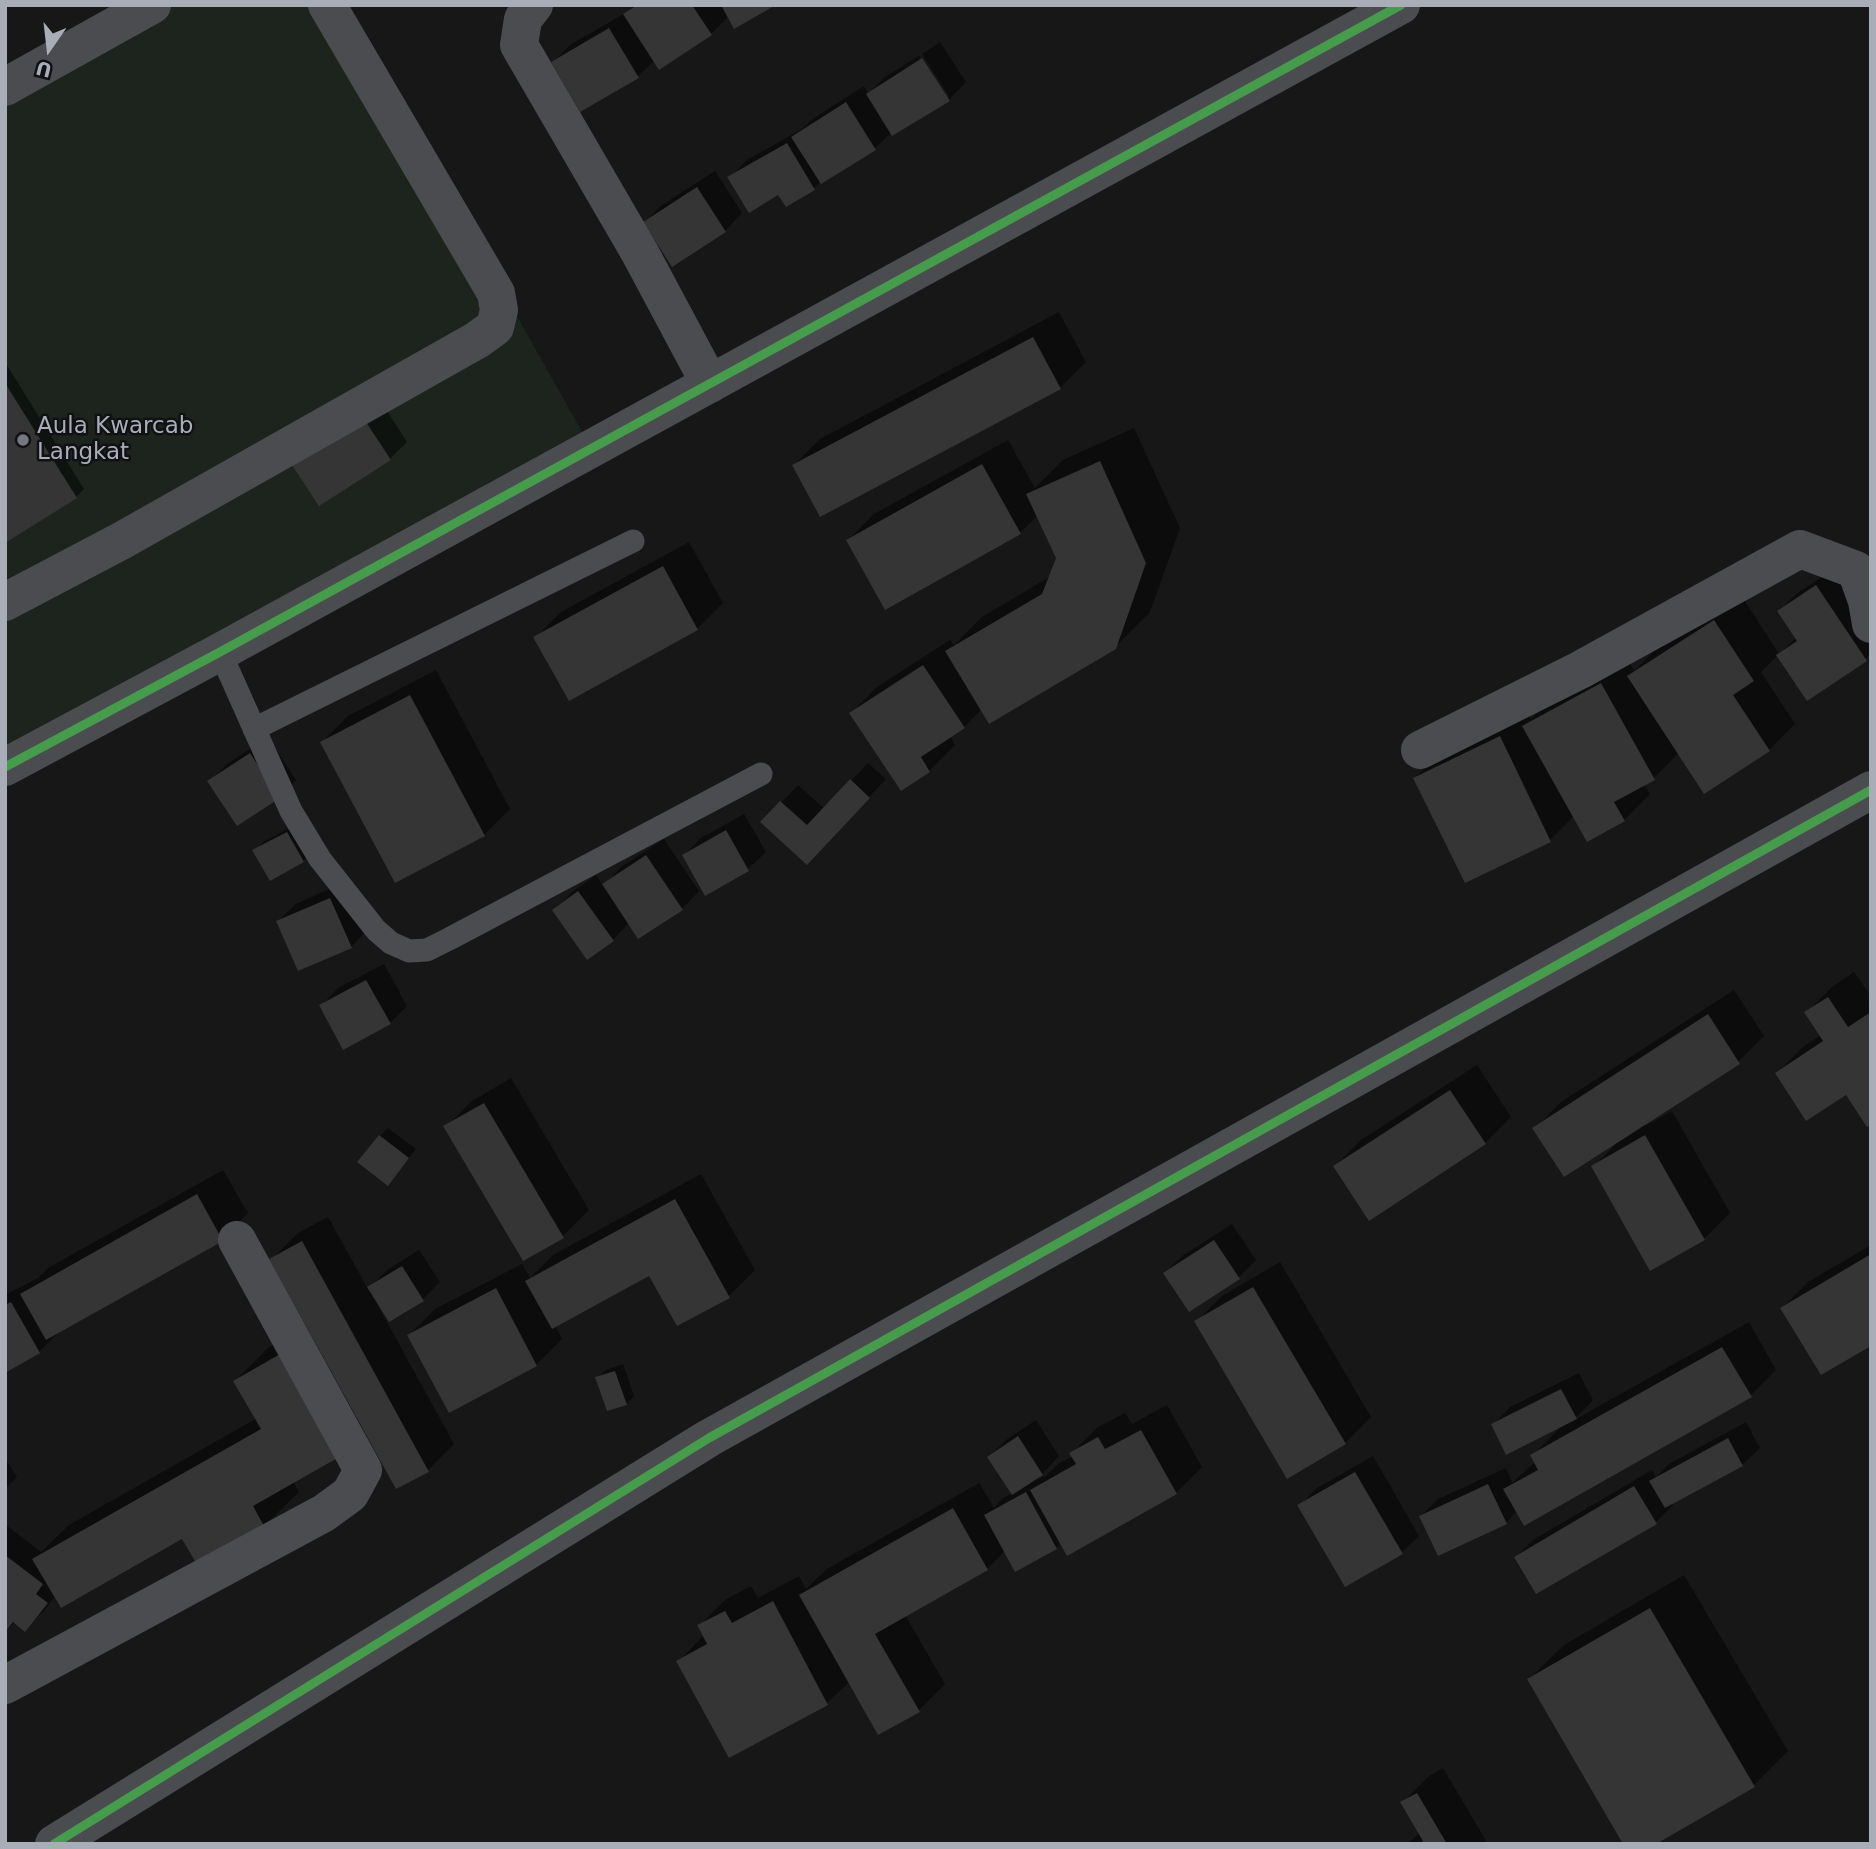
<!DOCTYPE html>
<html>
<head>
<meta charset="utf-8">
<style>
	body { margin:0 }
	#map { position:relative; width:1876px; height:1849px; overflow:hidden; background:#171717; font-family:"DejaVu Sans",sans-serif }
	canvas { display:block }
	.frame { position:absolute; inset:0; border:7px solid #a8adb8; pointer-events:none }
	.north { position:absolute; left:14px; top:14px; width:70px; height:70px; -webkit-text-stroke:5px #111113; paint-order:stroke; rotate:194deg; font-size:19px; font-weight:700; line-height:28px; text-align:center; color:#a8adb8 }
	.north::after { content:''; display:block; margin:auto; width:24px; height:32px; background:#a8adb8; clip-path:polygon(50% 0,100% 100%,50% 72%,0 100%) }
</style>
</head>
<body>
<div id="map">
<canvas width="1876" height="1849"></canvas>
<div class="frame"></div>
<div class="north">U</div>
</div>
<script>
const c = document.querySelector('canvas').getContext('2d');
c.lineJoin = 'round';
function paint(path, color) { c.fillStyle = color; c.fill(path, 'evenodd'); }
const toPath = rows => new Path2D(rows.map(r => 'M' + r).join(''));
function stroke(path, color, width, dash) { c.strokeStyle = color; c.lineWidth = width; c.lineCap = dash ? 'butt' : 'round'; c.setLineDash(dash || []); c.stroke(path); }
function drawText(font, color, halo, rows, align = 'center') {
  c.font = font + ' "DejaVu Sans",sans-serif'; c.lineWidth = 5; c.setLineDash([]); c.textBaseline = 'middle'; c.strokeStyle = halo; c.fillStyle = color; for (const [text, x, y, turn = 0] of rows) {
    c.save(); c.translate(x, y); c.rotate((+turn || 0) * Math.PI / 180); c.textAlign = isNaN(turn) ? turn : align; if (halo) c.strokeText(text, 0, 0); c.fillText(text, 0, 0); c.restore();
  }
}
paint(toPath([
	[118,5,342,5,585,437,5,753,5,69]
]), '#1d241e');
paint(toPath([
	[634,5,772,5,729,16,711,34,655,60,637,77,553,62,570,45,627,12],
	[940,42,966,82,949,100,892,132,875,148,821,181,814,188,779,193,730,178,747,160,802,129,811,120,864,86,868,94,885,77,919,56,946,98,950,98,922,54],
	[715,171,742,213,725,231,645,222,662,205],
	[1059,312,1086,362,1060,388,794,465,820,439],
	[5,362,84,489,76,497,5,541],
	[380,400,407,442,390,459,320,504],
	[1134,428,1180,528,1150,612,1115,647,982,709,964,727,950,736,955,745,929,771,851,713,877,687,950,640,954,645,982,617,1051,576,1058,558,1038,515,1020,533,848,540,874,514,1008,440,1035,488,1063,460],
	[689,542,723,603,697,629,569,699,535,638,561,612],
	[1834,569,1871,623,1871,655,1807,698,1778,655,1761,672,1795,724,1769,750,1679,753,1654,778,1644,784,1650,794,1624,820,1574,816,1550,840,1466,881,1415,778,1441,752,1527,711,1531,719,1550,700,1627,658,1634,671,1655,650,1741,595,1779,654,1797,637,1779,611,1796,594],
	[436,670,510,809,484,835,322,742,348,716],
	[268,737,296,780,279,797,210,781,227,764],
	[868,763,886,779,824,845,763,822,798,785,825,809],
	[744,814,766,852,748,869,706,893,684,855,701,838],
	[295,825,311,853,303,861,255,851,263,842],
	[664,839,699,891,682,909,639,937,629,923,613,940,554,911,571,893,596,875,603,886,621,867],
	[347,881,368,929,351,947,278,921,296,904],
	[384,964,407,1006,390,1023,321,1006,338,988],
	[1854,972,1871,996,1871,1123,1847,1093,1777,1073,1803,1047,1821,1035,1806,1013,1832,987],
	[1734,990,1764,1036,1738,1062,1644,1123,1645,1126,1672,1111,1730,1213,1704,1239,1593,1167,1618,1142,1535,1128,1561,1102],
	[1477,1065,1511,1117,1485,1143,1369,1218,1335,1166,1361,1140],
	[511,1078,589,1210,563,1236,524,1258,446,1127,472,1101],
	[388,1128,416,1149,388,1184,380,1136],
	[223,1170,248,1213,222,1239,61,1330,39,1352,5,1371,5,1295,38,1278,48,1268],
	[701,1174,755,1270,729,1296,650,1273,555,1325,562,1339,536,1365,409,1335,435,1309,522,1264,530,1278,553,1255],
	[328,1217,368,1289,387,1270,419,1250,440,1282,423,1299,390,1320,379,1302,377,1304,454,1444,428,1470,366,1431,347,1450,293,1481,299,1492,264,1526,182,1536,56,1595,43,1612,25,1629,15,1622,5,1631,6,1525,41,1552,69,1525,257,1418,235,1381,269,1347,308,1325,272,1259,298,1233],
	[1232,1224,1256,1260,1239,1277,1165,1273,1182,1256],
	[1871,1245,1871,1344,1782,1308,1808,1282],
	[1280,1262,1371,1417,1345,1443,1196,1322,1222,1296],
	[1749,1322,1776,1370,1750,1396,1517,1511,1506,1523,1421,1516,1438,1499,1506,1468,1512,1483,1535,1462,1532,1456,1563,1425,1493,1425,1510,1407,1579,1373,1593,1400,1574,1420],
	[623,1364,634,1396,626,1404,597,1378,606,1370],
	[1167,1405,1202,1467,1176,1493,1062,1542,1056,1548,1005,1551,987,1569,905,1615,945,1684,919,1710,850,1681,827,1703,730,1755,679,1661,704,1635,699,1626,725,1600,751,1586,758,1598,799,1576,806,1589,827,1569,979,1483,994,1508,1003,1498,1013,1493,989,1457,1006,1440,1036,1420,1059,1456,1037,1480,1044,1476,1045,1477,1058,1464,1073,1456,1072,1453,1098,1427,1125,1413,1132,1424],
	[1746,1422,1760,1448,1742,1465,1672,1502,1673,1505,1656,1522,1516,1557,1533,1540,1652,1470,1656,1477,1669,1464],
	[1373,1456,1419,1536,1401,1553,1300,1505,1317,1488],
	[5,1458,17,1477,5,1489],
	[1684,1575,1788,1751,1754,1785,1529,1679,1564,1645],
	[1443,1768,1488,1844,1406,1844,1420,1833,1403,1802,1429,1776]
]), '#0007');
paint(toPath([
	[637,5,692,5,712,35,659,70,623,14],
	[721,5,776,5,734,29],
	[609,28,639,78,580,112,551,62],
	[922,58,950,101,892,136,866,94],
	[846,102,876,150,821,184,791,137],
	[787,143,815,190,786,207,778,195,749,213,727,177],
	[697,187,726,232,672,267,643,222],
	[1033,337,1061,389,820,517,792,465],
	[5,383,77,498,5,543],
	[362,416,391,460,319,506,290,462],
	[1100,461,1146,563,1116,649,989,724,945,651,1042,594,1056,558,1026,494],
	[982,464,1021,534,885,610,846,540],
	[663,566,698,630,569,701,533,637],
	[1816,585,1867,661,1807,701,1776,655,1797,641,1777,611],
	[1714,620,1754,681,1733,695,1770,751,1704,794,1627,676],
	[923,665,965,728,921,757,930,772,901,791,849,713],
	[1601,683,1655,780,1614,802,1625,821,1587,842,1522,726],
	[410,695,485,836,395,883,320,742],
	[1500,736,1551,842,1465,883,1413,778],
	[250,753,280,798,237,826,207,781],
	[850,779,870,798,807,865,760,822,780,801,807,825],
	[726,830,749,871,705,896,682,855],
	[287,832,304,862,270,881,252,850],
	[646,855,683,910,638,939,602,884],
	[578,891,614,941,587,960,552,910],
	[330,898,352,948,298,971,276,921],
	[366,980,391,1024,343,1050,319,1005],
	[1828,997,1848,1027,1871,1012,1871,1125,1867,1127,1846,1095,1806,1121,1775,1073,1823,1041,1804,1012],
	[1708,1014,1740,1064,1564,1177,1532,1128],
	[1450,1090,1486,1144,1369,1221,1333,1166],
	[484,1103,564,1238,523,1261,443,1126],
	[379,1135,409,1158,388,1186,357,1162],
	[1645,1135,1705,1240,1650,1271,1591,1166],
	[197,1194,223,1241,46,1340,20,1294],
	[675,1199,730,1298,677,1326,649,1276,552,1329,525,1281],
	[1214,1240,1240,1279,1189,1312,1163,1273],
	[302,1241,429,1472,396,1489,269,1259],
	[1871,1254,1871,1346,1821,1375,1780,1308],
	[402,1266,424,1301,389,1322,367,1287],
	[1253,1287,1346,1444,1287,1479,1194,1321],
	[496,1288,537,1366,449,1413,407,1335],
	[11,1302,40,1353,5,1373,5,1305],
	[1722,1347,1752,1397,1524,1526,1503,1489,1538,1470,1530,1455],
	[289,1349,348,1452,253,1506,265,1528,198,1566,182,1539,61,1608,32,1559,261,1429,233,1381],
	[615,1371,627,1405,607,1411,595,1377],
	[1561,1389,1577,1419,1506,1455,1491,1424],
	[1141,1430,1177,1494,1067,1556,1030,1490,1076,1464,1069,1453,1098,1437,1105,1449],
	[1018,1436,1043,1475,1012,1495,987,1457],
	[1728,1438,1743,1466,1665,1508,1649,1481],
	[1355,1472,1403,1554,1345,1587,1297,1505],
	[1488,1484,1507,1524,1438,1556,1419,1516],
	[1634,1486,1657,1524,1536,1594,1514,1557],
	[1026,1492,1057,1549,1015,1572,984,1515],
	[953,1508,988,1570,875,1634,920,1712,878,1735,799,1595],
	[5,1555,43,1584,36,1594,48,1603,25,1632,13,1622,5,1632],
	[773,1601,828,1705,729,1758,676,1661,707,1644,697,1625,725,1611,732,1623],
	[1650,1608,1755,1787,1656,1844,1623,1844,1527,1679],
	[1417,1793,1447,1844,1418,1844,1423,1841,1400,1802]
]), '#353536');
stroke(toPath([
	[220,652,291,811,320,859,376,930,391,943,409,951,427,950,449,939,761,774],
	[254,729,633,541]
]), '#4b4c50', 23);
stroke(toPath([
	[534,5,523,19,519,45,640,253,710,384],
	[5,87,152,5],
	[5,602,121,541,477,340,495,327,499,310,496,293,327,5],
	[1420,750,1580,670,1800,549,1856,570,1867,601,1871,624],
	[5,767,220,652,1401,5],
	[5,1685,324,1513,350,1494,363,1470,237,1240],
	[54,1844,709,1438,1871,790]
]), '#4b4c50', 38);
stroke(toPath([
	[5,767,220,652,1401,5],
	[54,1844,709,1438,1871,790]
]), '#469c4c', 9);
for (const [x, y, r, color] of [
	[23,440,7,"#757880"]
]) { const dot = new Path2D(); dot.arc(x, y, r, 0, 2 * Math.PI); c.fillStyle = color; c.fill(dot); stroke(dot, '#111113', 2.5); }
drawText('23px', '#a8adb8', '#111113', [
	["Aula Kwarcab",37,427],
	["Langkat",37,453]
], 'left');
</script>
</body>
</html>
